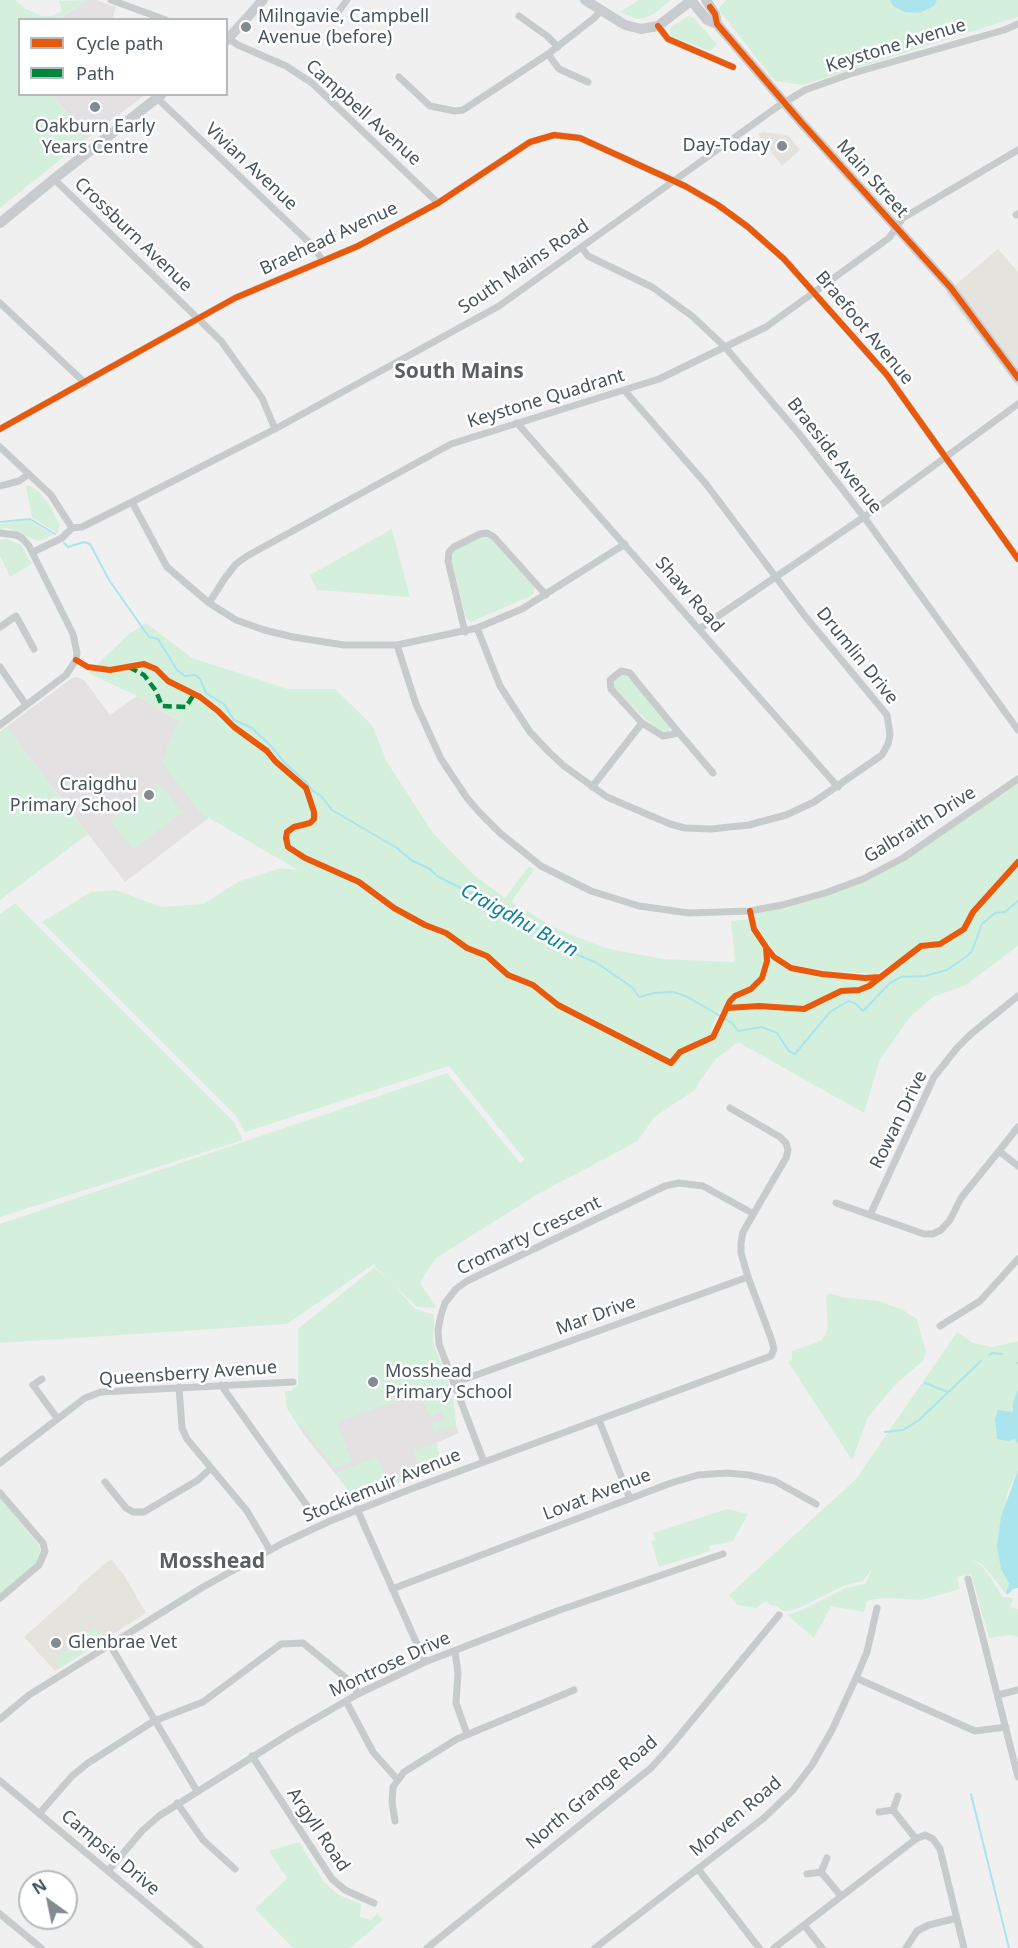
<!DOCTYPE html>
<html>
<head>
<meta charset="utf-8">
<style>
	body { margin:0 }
	#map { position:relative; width:1018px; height:1948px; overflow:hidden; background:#f1f0f0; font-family:"Noto Sans",sans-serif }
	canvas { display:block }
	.legend { position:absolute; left:18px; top:18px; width:210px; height:78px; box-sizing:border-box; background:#fff; border:2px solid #b5bbbe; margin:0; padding:8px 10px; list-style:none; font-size:18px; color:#47545d }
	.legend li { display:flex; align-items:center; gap:12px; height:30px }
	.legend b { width:30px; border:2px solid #b5bbbe }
	.north { position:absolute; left:18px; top:1870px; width:60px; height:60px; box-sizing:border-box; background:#fff; border:2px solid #b5bbbe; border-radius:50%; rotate:327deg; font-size:16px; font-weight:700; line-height:24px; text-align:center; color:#47545d }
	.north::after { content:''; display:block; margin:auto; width:21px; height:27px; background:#828b90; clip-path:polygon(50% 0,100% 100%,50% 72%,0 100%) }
</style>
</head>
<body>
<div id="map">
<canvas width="1018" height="1948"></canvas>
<ul class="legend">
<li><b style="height:8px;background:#e8590c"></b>Cycle path</li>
<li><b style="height:8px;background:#00873e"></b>Path</li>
</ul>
<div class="north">N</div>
</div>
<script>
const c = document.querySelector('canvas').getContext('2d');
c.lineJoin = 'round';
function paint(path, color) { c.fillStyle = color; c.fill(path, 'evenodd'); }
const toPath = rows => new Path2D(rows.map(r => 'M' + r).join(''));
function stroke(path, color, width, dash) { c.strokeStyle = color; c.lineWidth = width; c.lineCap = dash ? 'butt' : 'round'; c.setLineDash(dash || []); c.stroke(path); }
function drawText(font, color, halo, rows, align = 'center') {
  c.font = font + ' "Noto Sans",sans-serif'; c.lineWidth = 5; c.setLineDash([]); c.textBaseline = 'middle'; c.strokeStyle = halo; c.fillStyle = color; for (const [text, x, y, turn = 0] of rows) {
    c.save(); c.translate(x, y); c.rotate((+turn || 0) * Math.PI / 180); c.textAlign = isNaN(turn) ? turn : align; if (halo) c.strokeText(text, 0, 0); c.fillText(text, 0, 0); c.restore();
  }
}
paint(toPath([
	[763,132,788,135,800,150,782,166,758,134],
	[998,249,1018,272,1018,387,946,293],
	[112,1560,124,1575,146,1613,55,1671,24,1637,77,1590,78,1587,108,1561]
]), '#e5e3de');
paint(toPath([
	[87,0,96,0,116,7,112,19,58,20],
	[52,95,145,95,85,140,70,121,72,119],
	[77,677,84,680,110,715,137,696,206,737,270,771,125,882,6,727,72,678],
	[374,1268,390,1281,415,1309,434,1315,433,1342,453,1397,456,1426,459,1433,436,1443,442,1467,353,1500,351,1493,304,1435,287,1408,285,1391,291,1391,298,1384,298,1329]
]), '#e3e1e2');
paint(toPath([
	[0,0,15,0,26,9,42,16,51,16,62,11,59,1,87,0,58,19,20,20,20,94,52,95,72,120,70,121,85,140,0,208],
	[639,0,671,0,655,13,645,18,638,19,620,12],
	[726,0,1018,0,1018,17,803,85,775,81,718,9],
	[689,16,694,18,717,44,710,51,671,36,669,30,673,26],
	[26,486,30,486,38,491,48,503,60,525,57,533,32,517],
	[29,520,53,535,38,541,7,528,0,529,0,524],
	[392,529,410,597,317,590,310,575],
	[481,536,491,539,534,587,534,591,533,595,471,622,466,618,451,559,452,553,456,549],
	[7,539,21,545,32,564,10,577,0,556,0,540],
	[146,623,192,658,288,689,335,689,372,725,387,762,433,833,474,875,505,898,529,866,534,870,511,902,555,928,605,948,663,959,735,962,731,921,751,919,754,930,764,944,764,967,755,984,734,995,723,1013,719,1011,711,1030,714,1036,728,1010,750,1007,805,1011,836,994,865,990,920,950,925,942,876,974,826,971,793,965,779,957,759,930,755,914,810,901,862,883,916,853,1018,783,1018,946,966,985,933,997,910,1017,880,1060,864,1113,738,1042,716,1059,699,1082,695,1090,654,1117,638,1141,538,1194,436,1258,420,1282,436,1308,417,1307,375,1267,374,1264,287,1324,0,1343,0,1224,447,1073,520,1163,525,1160,449,1066,245,1132,237,1117,42,922,91,892,116,890,161,907,203,904,240,881,281,868,298,870,209,818,206,820,162,763,178,720,137,696,88,673,128,635],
	[618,674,630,677,670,727,668,732,661,731,652,725,614,689,612,681],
	[6,727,88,834,0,900,0,732],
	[159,783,182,812,133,850,110,820],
	[15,903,234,1122,243,1140,0,1217,0,914],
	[767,949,776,960,792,969,820,974,875,979,859,989,835,991,807,1007,763,1004,729,1007,735,998,753,988,760,982,767,969],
	[374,1268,390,1281,415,1309,434,1315,433,1342,453,1397,456,1426,434,1432,431,1423,445,1420,442,1411,430,1417,419,1393,337,1422,352,1462,334,1468,301,1425,299,1426,287,1408,285,1391,291,1391,298,1384,298,1329],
	[830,1293,842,1297,879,1301,903,1310,917,1319,926,1352,923,1361,897,1383,868,1417,852,1460,788,1362,792,1360,792,1351,822,1340,828,1328,826,1296],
	[957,1332,973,1343,993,1347,1018,1341,1018,1389,1013,1402,1013,1413,995,1419,997,1438,1015,1439,1018,1445,1018,1470,1007,1495,1001,1569,1009,1585,1006,1592,1007,1595,983,1565,971,1559,983,1567,1003,1597,1013,1598,1010,1607,1018,1609,1018,1637,1010,1635,989,1638,971,1574,957,1577,960,1589,921,1600,888,1598,875,1599,867,1601,864,1612,831,1606,814,1638,787,1615,800,1611,846,1588,865,1584,873,1567,863,1581,843,1586,799,1608,785,1612,776,1606,770,1605,766,1601,756,1608,737,1605,729,1595,856,1479],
	[436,1443,442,1467,392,1485,389,1478,419,1466,413,1451],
	[378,1457,389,1487,353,1500,351,1494,335,1473],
	[0,1498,39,1545,41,1552,39,1560,0,1594],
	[727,1509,748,1514,733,1541,709,1546,710,1551,659,1567,651,1541,655,1540,653,1533],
	[94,1626,103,1636,102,1641,60,1668,54,1661],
	[299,1842,324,1882,339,1895,361,1904,360,1917,371,1920,377,1914,383,1920,350,1948,293,1948,255,1909,287,1878,269,1851]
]), '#d5efdd');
paint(toPath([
	[1018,1389,1018,1445,1015,1439,1008,1441,997,1439,995,1419,998,1410,1013,1412,1013,1402],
	[1018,1470,1018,1588,1013,1589,1007,1595,1006,1592,1009,1584,1001,1569,997,1546,1001,1517]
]), '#aae4ed');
stroke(toPath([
	[0,522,30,519,55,534],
	[64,543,68,547,84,542,90,544,109,580,149,637,158,639,177,670,185,676,195,675,200,679,206,693,224,704,234,720,252,728,271,746,284,762,306,782,313,791,321,796,332,810,397,848,411,860,430,869,437,876,473,894,508,916,542,931,550,943,565,947,578,955,597,963,633,988,639,997,655,993,673,992,686,996,732,1023,738,1031,762,1027,777,1033,789,1051,795,1054,830,1012,848,1001,855,1003,863,1011,890,983,901,977,925,976,947,970,967,956,972,951,982,924,995,913,1005,912,1018,901],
	[990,1355,992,1353,1002,1354],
	[1017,1363,1018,1363],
	[925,1383,948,1392],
	[885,1432,903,1430,919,1420,981,1361],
	[971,1794,1009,1948]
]), '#aae4ed', 2);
stroke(toPath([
	[898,0,907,5,919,5,929,0]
]), '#aae4ed', 15);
stroke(toPath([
	[111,0,166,20],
	[339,11,347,0],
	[519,16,547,36,558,47],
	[658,26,668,39,733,67],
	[229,39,238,45,286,66,312,83,438,203],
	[548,54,559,69,588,82],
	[399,77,430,106,455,111,463,110,548,54,593,19,601,11],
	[157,98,314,247,322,260],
	[54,179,221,341,262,398,275,429],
	[1016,215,1018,214],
	[582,248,588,256,652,287,692,316,725,347,800,435,864,517,1018,730],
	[0,303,85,383],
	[517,423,838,787],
	[0,429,235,298,358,246,438,203,530,142,554,135,580,138,685,186,718,205,748,227,784,259,887,375,1018,559],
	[0,447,51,495,72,528],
	[0,486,19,481,29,474],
	[132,502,167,567,209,603,236,620,264,630,293,637,344,645,397,645,477,628,522,609,625,544],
	[72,528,82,527,132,502,275,429,499,306,777,107,805,90,850,74,1004,30,1018,24],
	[0,533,16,535,22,538,29,546,73,634,77,653,76,660,66,675,0,725],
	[33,552,62,538,72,528],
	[209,603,225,578,236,564,247,556,451,444,659,379,766,327,889,238,903,218,1018,150],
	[0,627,16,616,34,649],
	[477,628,500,686,530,732,549,752,564,766,607,797,670,824,685,828,711,829,749,825,786,815,814,802,882,755,888,744,890,735,887,715,805,616,706,484,625,391],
	[699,629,864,517,1018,404],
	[465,632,448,561,449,552,454,547,480,534,487,533,494,537,546,595],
	[397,645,416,704,441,759,467,798,480,813,500,833,541,866,591,891,639,906,689,913,750,911,782,905,825,893,863,879,903,858,1018,779],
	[0,667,26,705],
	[679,733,663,736,642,723,611,689,610,680,621,671,630,673,637,682,679,733,713,773],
	[592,787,642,723],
	[999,1151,1018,1127],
	[836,1203,924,1234,933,1234,941,1230,950,1220,961,1198,999,1151,1018,1166],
	[870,1215,934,1077,957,1048,971,1034,1018,996],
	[940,1326,980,1301,1018,1259],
	[42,1379,33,1385,57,1418],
	[454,1383,748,1277],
	[221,1385,308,1507],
	[179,1387,182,1428,187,1439,247,1511,270,1550],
	[599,1420,630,1499],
	[484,1462,439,1344,438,1330,441,1315,445,1303,456,1289,467,1281,665,1186,679,1183,703,1186,752,1213],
	[0,1463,85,1398,101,1392,293,1382],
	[105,1482,126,1508,133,1512,144,1512,198,1480,211,1468],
	[0,1493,43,1543,45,1551,39,1565,0,1598],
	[357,1509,425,1662],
	[968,1579,1018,1777],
	[392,1589,671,1483,698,1475,727,1473,749,1475,775,1481,816,1504],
	[110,1645,197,1791],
	[455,1651,458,1673,456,1703,467,1734],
	[856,1678,975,1731,1006,1727],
	[998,1695,1018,1690],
	[346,1701,373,1752,397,1779],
	[0,1719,29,1695,203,1587,283,1543,330,1521,411,1489,771,1356,774,1349,771,1338,748,1277,741,1253,741,1243,743,1232,786,1158,788,1150,786,1143,780,1137,730,1108],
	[252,1756,332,1879,345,1890,374,1903],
	[0,1781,200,1948],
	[898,1796,893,1810,916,1839],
	[177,1803,203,1840,235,1869],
	[879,1812,893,1810],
	[39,1814,72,1776,88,1763,154,1721,203,1702,281,1644,303,1643,352,1683,358,1694],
	[395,1821,392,1802,393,1787,404,1772,457,1739,574,1690],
	[827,1858,821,1872,841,1896],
	[698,1869,759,1948],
	[108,1871,142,1831,159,1816,289,1734,358,1694,425,1662,557,1611,723,1554],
	[807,1874,821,1872],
	[0,1914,41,1948],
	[804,1925,822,1948],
	[427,1948,651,1768,670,1747,779,1615],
	[595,1948,764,1818,793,1790,812,1765,832,1730,856,1678,867,1652,877,1608],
	[774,1948,916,1839,925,1835,933,1839,940,1849,964,1948],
	[906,1948,917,1931,929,1925,957,1918]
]), '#c8cbcc', 7);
stroke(toPath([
	[585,0,625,25,641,29,658,26,692,0],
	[691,0,707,20,717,24,801,122,951,288,1018,378],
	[706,0,715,14,717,24],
	[226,41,263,0],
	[0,223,54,179,162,94]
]), '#c9cccf', 10);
stroke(toPath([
	[129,667,144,675,156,691,162,706,186,707,194,694]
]), '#00873e', 4.5, [9, 4.5]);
stroke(toPath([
	[710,7,715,14,717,24,801,122,951,288,1018,378],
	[658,26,668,39,733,67],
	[0,429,235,298,358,246,438,203,530,142,554,135,580,138,685,186,718,205,748,227,784,259,887,375,1018,559],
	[76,660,88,667,110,670,144,664,156,669,168,681,200,697,218,711,234,727,267,751,275,761,306,788,314,812,314,819,310,823,294,827,287,832,286,838,288,847,305,858,359,882,394,908,425,925,446,933,467,948,487,956,508,975,533,985,558,1005,671,1063,680,1052,713,1037,730,1001,735,996,751,989,762,978,767,961,766,947,754,929,750,911],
	[766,947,774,957,791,968,822,974,865,978,880,977],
	[727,1008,759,1006,804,1009,841,991,859,990,869,986,921,946,940,944,964,929,973,912,1018,862]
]), '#e8590c', 6);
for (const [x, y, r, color] of [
	[246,27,6,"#828b90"],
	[95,107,6,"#828b90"],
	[782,146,6,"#828b90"],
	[149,795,6,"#828b90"],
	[373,1382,6,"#828b90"],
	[56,1643,6,"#828b90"]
]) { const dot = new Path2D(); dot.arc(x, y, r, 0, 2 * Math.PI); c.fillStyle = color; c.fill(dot); stroke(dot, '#fff', 2); }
drawText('18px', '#47545d', '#fff', [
	["Milngavie, Campbell",258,17],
	["Avenue (before)",258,38],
	["Oakburn Early",95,127,"center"],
	["Years Centre",95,148,"center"],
	["Day-Today",770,146,"right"],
	["Craigdhu",137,785,"right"],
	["Primary School",137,806,"right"],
	["Mosshead",385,1372],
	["Primary School",385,1393],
	["Glenbrae Vet",68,1643]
], 'left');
drawText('18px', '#47545d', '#fff', [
	["Keystone Avenue",896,46,-17],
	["Campbell Avenue",363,113,42],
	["Vivian Avenue",251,167,43],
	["Main Street",872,179,48],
	["Crossburn Avenue",133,235,44],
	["Braehead Avenue",329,239,-25],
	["South Mains Road",524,267,-34],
	["Braefoot Avenue",864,328,50],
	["Keystone Quadrant",546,399,-17],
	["Braeside Avenue",834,456,52],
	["Shaw Road",689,595,49],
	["Drumlin Drive",857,656,51],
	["Galbraith Drive",920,825,-32],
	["Rowan Drive",899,1120,-64],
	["Cromarty Crescent",529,1236,-26],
	["Mar Drive",596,1316,-20],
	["Queensberry Avenue",188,1374,-4],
	["Stockiemuir Avenue",382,1486,-22],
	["Lovat Avenue",597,1495,-21],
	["Montrose Drive",390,1665,-25],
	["North Grange Road",592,1793,-40],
	["Morven Road",736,1817,-40],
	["Argyll Road",318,1830,56],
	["Campsie Drive",110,1853,40]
]);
drawText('italic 20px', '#0e8293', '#fff', [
	["Craigdhu Burn",519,921,29]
]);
drawText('bold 21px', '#5c6064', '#fff', [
	["South Mains",459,372],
	["Mosshead",212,1562]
]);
</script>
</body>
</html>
